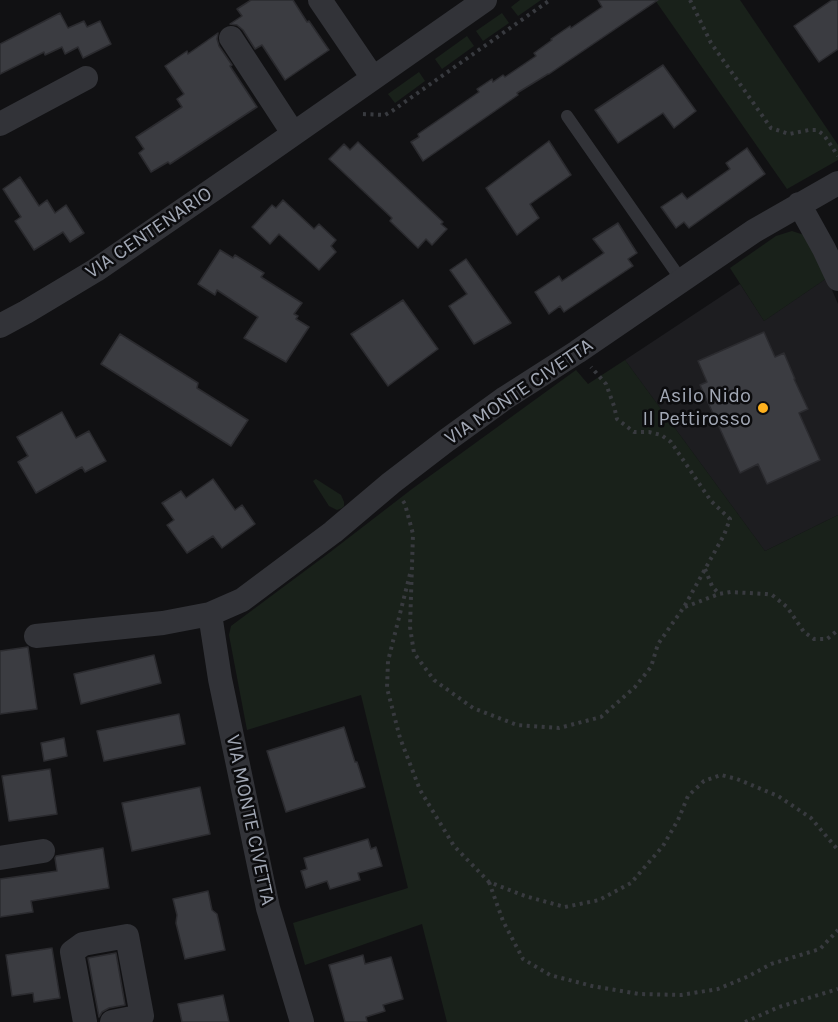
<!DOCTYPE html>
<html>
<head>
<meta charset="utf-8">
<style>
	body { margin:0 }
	canvas { display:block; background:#111113 }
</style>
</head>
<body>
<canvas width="838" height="1022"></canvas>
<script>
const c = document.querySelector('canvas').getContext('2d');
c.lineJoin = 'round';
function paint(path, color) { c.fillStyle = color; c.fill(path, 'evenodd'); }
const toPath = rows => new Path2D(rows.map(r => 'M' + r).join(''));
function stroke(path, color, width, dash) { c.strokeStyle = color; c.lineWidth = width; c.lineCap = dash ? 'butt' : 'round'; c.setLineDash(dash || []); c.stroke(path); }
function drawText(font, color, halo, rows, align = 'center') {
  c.font = font + ' Karla,sans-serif'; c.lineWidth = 5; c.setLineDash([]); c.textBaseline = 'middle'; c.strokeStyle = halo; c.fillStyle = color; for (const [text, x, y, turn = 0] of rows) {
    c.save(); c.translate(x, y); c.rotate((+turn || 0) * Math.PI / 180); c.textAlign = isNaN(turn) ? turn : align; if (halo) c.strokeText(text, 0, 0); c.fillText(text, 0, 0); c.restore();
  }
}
paint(toPath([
	[827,278,838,304,838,515,765,551,625,360,740,284,764,321]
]), '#1d1d20');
paint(toPath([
	[520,0,541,0,518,16,511,7],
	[655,0,740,0,838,145,838,160,787,189],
	[502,13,509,23,483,41,476,31],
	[467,36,474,46,442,69,435,59],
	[419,72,425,81,395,103,388,94],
	[792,231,807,236,827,278,764,321,730,268,776,236],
	[625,360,765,551,838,515,838,1022,447,1022,422,924,305,965,293,923,408,888,361,695,247,730,229,635,231,626,329,553,412,489,576,370,588,384],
	[316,479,341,495,344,502,344,506,342,508,337,510,329,506,313,481]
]), '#19211a');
const building = toPath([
	[251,0,293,0,307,22,309,21,329,50,285,80,262,45,255,49,243,30,237,25,230,24,242,16,237,9,251,0],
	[598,0,658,0,549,74,548,74,517,93,518,95,423,161,411,142,419,137,418,134,479,92,477,89,492,79,493,82,503,75,505,77,536,56,534,53,552,40,551,39,570,26,571,28,602,7,598,0],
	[832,0,838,0,838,49,819,62,794,26,832,0],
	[60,13,68,28,84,21,87,27,100,21,111,44,83,58,78,47,65,54,62,47,45,55,44,52,0,74,0,44,60,13],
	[218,33,217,39,219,46,232,65,230,66,257,107,170,164,168,162,151,172,139,153,144,149,136,137,182,107,177,99,184,94,165,66,187,51,188,54,218,33],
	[663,65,696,111,674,128,663,113,618,143,595,110,663,65],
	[549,141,571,175,530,204,539,218,517,235,486,188,549,141],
	[358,142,443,222,441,224,447,229,432,245,426,239,418,248,390,221,392,218,329,159,344,144,350,150,358,142],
	[747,148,765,174,689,228,684,222,676,228,661,207,682,193,687,199,730,169,726,163,747,148],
	[20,177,39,206,47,200,55,213,66,205,84,233,70,242,63,232,34,250,15,221,21,217,3,189,20,177],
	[283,200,314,229,319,224,336,240,331,246,336,252,319,270,279,234,270,244,252,227,272,205,276,208,283,200],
	[618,223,637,253,628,259,633,266,564,312,560,306,549,314,535,292,559,276,562,281,604,253,593,239,618,223],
	[220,250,233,258,235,255,264,273,261,277,302,303,294,314,298,316,296,319,309,327,286,362,244,338,258,317,217,290,215,295,198,284,220,250],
	[466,259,511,323,474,344,449,306,467,294,450,270,466,259],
	[403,300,438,349,388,386,351,334,403,300],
	[764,332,775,357,784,353,795,379,794,379,808,409,799,413,820,460,767,484,758,464,740,473,700,385,707,382,698,361,764,332],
	[120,334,198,383,197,388,248,420,231,446,101,364,120,334],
	[62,412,76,438,89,431,106,461,85,472,82,467,36,493,18,462,28,456,17,437,62,412],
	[213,479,235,510,242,505,255,524,222,548,213,536,187,553,167,525,174,520,162,503,181,491,186,498,213,479],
	[28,647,37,709,0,714,0,651,28,647],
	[154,655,161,683,81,704,74,674,154,655],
	[179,714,185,744,104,761,97,731,179,714],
	[344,727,355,762,357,762,365,787,286,812,267,751,344,727],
	[64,738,67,756,44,761,41,743,64,738],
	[50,769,57,814,9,821,2,776,50,769],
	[200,787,210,834,132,851,122,803,200,787],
	[368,839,371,849,376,847,382,866,358,873,360,880,330,889,327,881,306,888,301,871,307,869,304,858,368,839],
	[103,848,109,888,31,901,33,912,0,917,0,879,57,871,55,858,56,856,103,848],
	[208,891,212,910,217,914,225,950,185,959,176,923,177,915,173,899,208,891],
	[52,948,60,998,34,1002,33,993,12,996,6,955,52,948],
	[116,953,125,1005,109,1008,102,1012,99,1017,88,958,116,953],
	[363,955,365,964,391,957,403,999,383,1005,385,1011,366,1017,367,1022,345,1022,329,965,363,955],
	[223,995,229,1022,182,1022,178,1004,223,995]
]);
paint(building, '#3b3c41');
stroke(building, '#2b2b2f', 1.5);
stroke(toPath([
	[690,0,711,43,771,128,789,134,809,130,817,130,824,135,838,156],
	[363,114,385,115,392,111,550,0],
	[403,501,405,504,413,534,410,627,414,653,434,680,473,708,517,725,559,728,601,717,635,687,651,667,658,644,684,607,724,535,730,519,711,501,671,442,661,435,649,432,634,432,617,419,614,406,606,384,591,367],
	[705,569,712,586,719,594],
	[410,574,388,661,387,688,400,738,420,790,454,846,489,882,525,896,565,907,599,900,631,883,663,846,678,820,688,796,704,781,721,775,737,779,778,796,811,818,838,850],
	[685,607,719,594,731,592,766,594,772,595,787,607,804,632,814,639,827,639,838,630],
	[489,882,503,921,523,959,550,975,592,986,639,994,681,995,718,989,749,976,771,964,820,949,838,930],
	[745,1022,779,1007,838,989]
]), '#383a3f', 4, [3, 4.5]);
stroke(toPath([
	[567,116,682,281]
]), '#323338', 12);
stroke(toPath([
	[320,0,373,78],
	[231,38,293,133],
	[0,124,86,78],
	[799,204,824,249,838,279],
	[0,326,26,312,96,270,259,158,485,0],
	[36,636,163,623,210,614],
	[0,858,43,851],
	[85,1022,72,952,83,944,127,936,142,1016,112,1022],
	[302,1022,268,908,220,679,210,614,242,600,333,532,391,483,447,440,505,398,577,352,754,231,838,183]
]), '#323338', 24);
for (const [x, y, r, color] of [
	[763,408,6,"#feb11e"]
]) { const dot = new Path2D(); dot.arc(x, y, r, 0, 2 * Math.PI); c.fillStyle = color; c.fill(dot); stroke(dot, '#0c0c0e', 2); }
drawText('20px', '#a2a8b5', '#0c0c0e', [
	["VIA CENTENARIO",149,233,-34],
	["VIA MONTE CIVETTA",519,392,-34],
	["VIA MONTE CIVETTA",250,820,78]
]);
drawText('20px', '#a2a8b5', '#0c0c0e', [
	["Asilo Nido",751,396],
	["Il Pettirosso",751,419]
], 'right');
</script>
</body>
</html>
